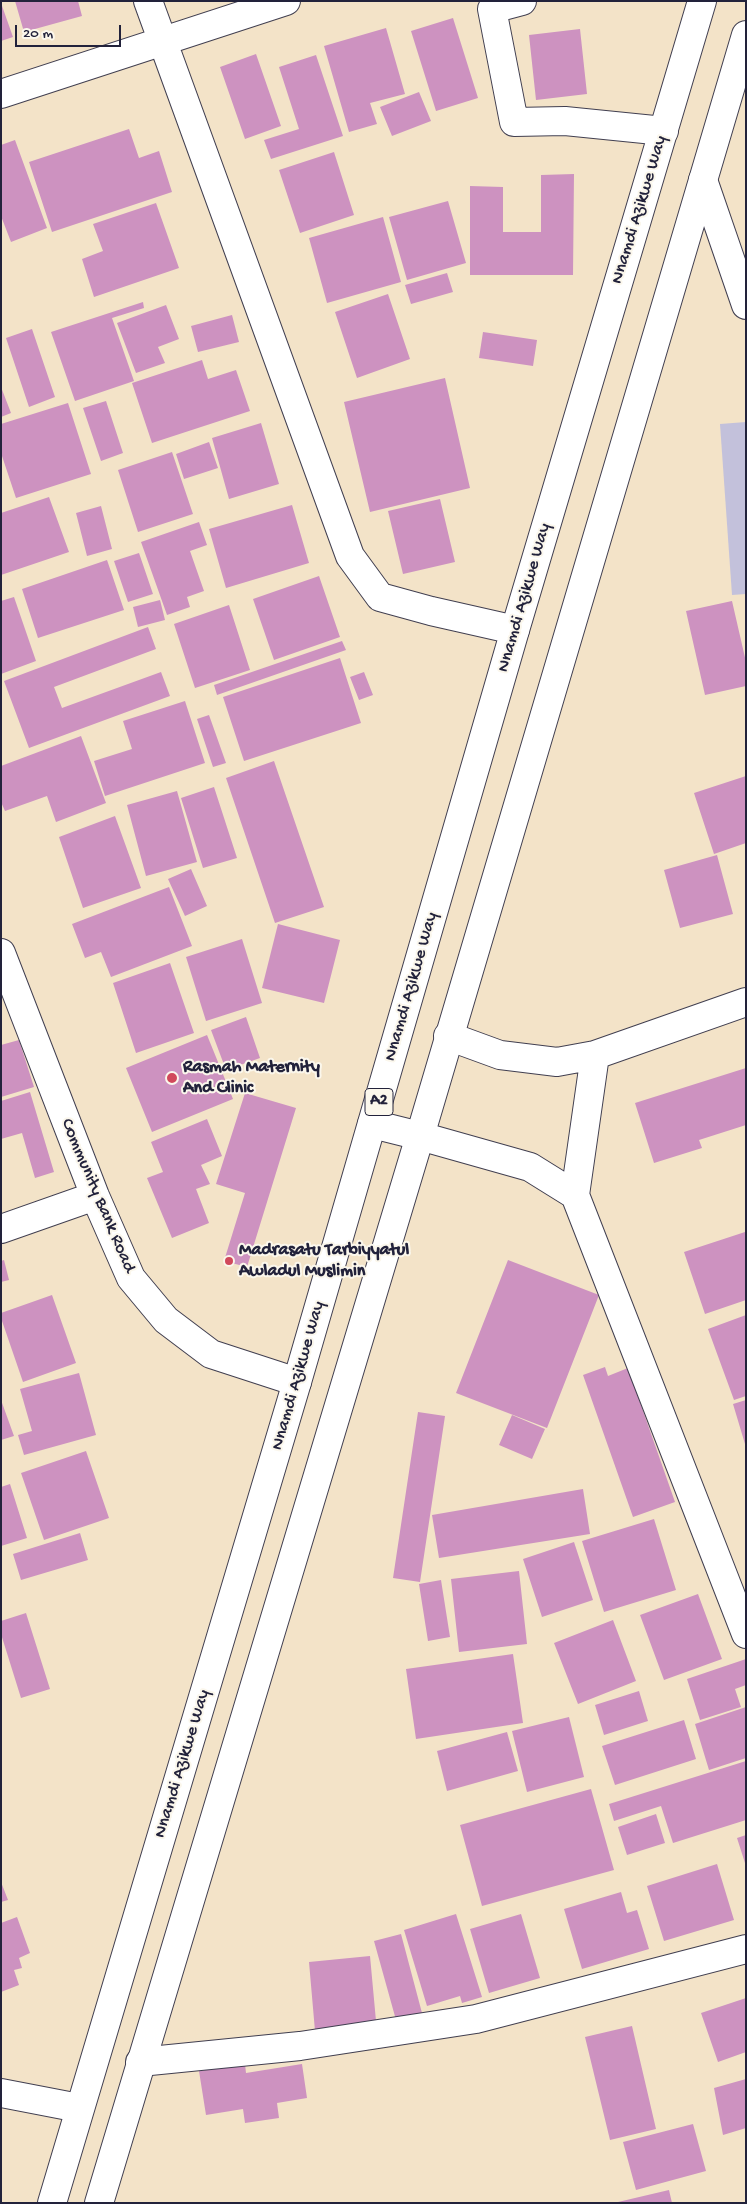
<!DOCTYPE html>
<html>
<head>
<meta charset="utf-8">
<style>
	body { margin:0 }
	#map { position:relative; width:747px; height:2204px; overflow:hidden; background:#f3e3c8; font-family:"Gochi Hand",sans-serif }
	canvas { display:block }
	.frame { position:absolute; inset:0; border:2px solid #22223b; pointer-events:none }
	.scale { position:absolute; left:15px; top:25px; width:106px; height:22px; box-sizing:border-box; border:2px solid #22223b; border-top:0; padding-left:6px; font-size:15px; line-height:18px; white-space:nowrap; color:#22223b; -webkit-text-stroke:4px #fbf7ec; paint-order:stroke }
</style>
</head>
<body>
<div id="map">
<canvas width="747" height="2204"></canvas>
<div class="frame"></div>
<div class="scale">20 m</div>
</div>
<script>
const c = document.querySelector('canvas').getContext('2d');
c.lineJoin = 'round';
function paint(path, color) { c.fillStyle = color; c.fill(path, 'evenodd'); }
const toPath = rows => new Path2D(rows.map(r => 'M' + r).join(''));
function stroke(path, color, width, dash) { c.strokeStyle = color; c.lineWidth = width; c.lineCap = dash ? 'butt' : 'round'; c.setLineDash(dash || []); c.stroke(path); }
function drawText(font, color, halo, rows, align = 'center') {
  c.font = font + ' "Gochi Hand",sans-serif'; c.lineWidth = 4; c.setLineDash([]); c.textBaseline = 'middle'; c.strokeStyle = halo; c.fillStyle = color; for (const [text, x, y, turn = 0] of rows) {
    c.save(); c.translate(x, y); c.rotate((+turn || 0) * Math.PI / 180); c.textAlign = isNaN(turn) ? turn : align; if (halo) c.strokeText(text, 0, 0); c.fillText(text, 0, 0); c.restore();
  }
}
paint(toPath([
	[746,422,746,594,732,595,720,424]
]), '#c3c1db');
paint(toPath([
	[15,1,78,1,82,16,24,32],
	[1,3,13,37,1,41],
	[453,18,478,98,436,111,411,31],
	[386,28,405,94,370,103,377,124,349,132,324,46],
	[580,29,587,94,536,100,529,35],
	[256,54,281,126,245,139,220,67],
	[316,55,343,136,271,159,264,140,299,129,279,67],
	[419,92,431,121,392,136,380,107],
	[129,129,139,158,159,151,172,192,52,232,29,162],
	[15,140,47,228,11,242,1,216,1,145],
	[334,152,354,215,300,233,279,170],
	[574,174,573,275,470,275,470,186,503,187,503,232,541,232,541,175],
	[448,201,466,263,407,280,389,217],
	[156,203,179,268,94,297,82,259,103,251,93,224],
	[383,217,401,282,327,303,309,238],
	[447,273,453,292,411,304,405,285],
	[388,294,410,359,357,378,335,312],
	[143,302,144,308,112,318,134,381,75,401,51,332],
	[166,305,179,339,158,347,165,363,136,373,117,323],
	[232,315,239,342,198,352,191,326],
	[32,329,55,397,29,407,6,338],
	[483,332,537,340,533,366,479,358],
	[202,360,208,379,236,370,250,411,152,443,132,383],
	[445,378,470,488,370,512,344,402],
	[1,387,11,413,1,417],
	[106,401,123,453,101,461,83,408],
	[68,403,91,474,16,498,1,453,1,424],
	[261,423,279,484,229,499,212,438],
	[209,442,218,468,184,479,176,454],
	[172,452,193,514,138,532,118,470],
	[49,497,69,552,1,575,1,513],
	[440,499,455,562,403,574,388,511],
	[292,505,309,563,226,588,209,529],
	[101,506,112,549,87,556,76,513],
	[199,522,207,545,190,551,204,591,187,597,190,607,167,615,141,542],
	[139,553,153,594,128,602,114,561],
	[107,560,124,610,38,638,22,589],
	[319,576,340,637,274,660,253,599],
	[14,597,36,661,1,674,1,601],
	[160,600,165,620,138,627,133,607],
	[732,601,746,662,746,686,705,695,686,611],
	[229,605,250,670,195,688,174,624],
	[148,627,156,649,54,687,62,708,161,672,170,696,29,748,4,681],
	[342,641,346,650,217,695,214,685],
	[340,658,361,723,244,761,223,697],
	[364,672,373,695,359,700,350,677],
	[185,701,205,763,105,796,94,761,132,749,123,721],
	[209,715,226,763,213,767,197,719],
	[81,736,106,803,56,822,47,796,5,811,1,802,1,766],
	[274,761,324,907,275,923,226,778],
	[746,776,746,843,714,854,694,793],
	[214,787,237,858,203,868,181,798],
	[177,791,197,862,146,876,127,805],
	[115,816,141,888,83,908,59,837],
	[717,855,733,914,680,928,664,870],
	[191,869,207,906,185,916,168,879],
	[169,887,192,946,111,977,101,952,85,958,72,924],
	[278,924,340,940,324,1003,262,988],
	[242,939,262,1003,206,1021,186,957],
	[170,963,194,1033,136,1053,113,983],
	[246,1017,260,1058,226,1070,211,1030],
	[207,1035,233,1099,152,1132,126,1068],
	[19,1040,34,1087,1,1097,1,1045],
	[746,1068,746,1125,699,1140,702,1148,654,1163,635,1103],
	[30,1092,54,1172,35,1178,22,1133,1,1139,1,1101],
	[245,1093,296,1108,247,1267,224,1261,245,1193,216,1184],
	[207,1119,222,1156,201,1165,210,1184,196,1189,209,1223,172,1238,147,1178,163,1172,151,1142],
	[745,1232,746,1300,705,1314,684,1252],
	[4,1260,9,1280,1,1282,1,1261],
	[508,1260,599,1295,547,1428,456,1393],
	[52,1295,76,1363,23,1382,1,1318,1,1313],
	[746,1315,746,1396,734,1400,708,1329],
	[605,1367,608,1376,628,1368,675,1502,633,1517,583,1375],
	[79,1373,96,1435,24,1455,18,1435,32,1431,20,1389],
	[1,1400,14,1436,1,1440],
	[746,1400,746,1444,745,1444,733,1404],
	[418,1412,445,1416,420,1582,393,1578],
	[512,1415,545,1429,532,1459,499,1445],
	[86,1451,109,1518,44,1540,21,1473],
	[10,1484,27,1538,1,1546,1,1487],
	[583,1489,590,1534,439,1558,432,1515],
	[654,1519,676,1590,604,1612,582,1541],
	[80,1533,88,1560,21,1580,13,1554],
	[574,1542,593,1600,542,1617,523,1559],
	[519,1571,527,1644,459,1652,451,1579],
	[441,1580,450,1637,428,1641,419,1584],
	[698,1594,722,1659,664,1680,640,1615],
	[26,1613,50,1689,21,1698,1,1634,1,1621],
	[613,1620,636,1681,578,1704,554,1643],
	[513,1654,523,1723,416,1739,406,1669],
	[746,1659,746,1685,735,1689,741,1707,700,1720,687,1679],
	[639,1691,648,1721,604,1735,595,1705],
	[746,1707,746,1758,709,1770,695,1724],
	[569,1717,584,1777,527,1792,512,1731],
	[684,1720,696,1759,615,1785,602,1746],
	[507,1732,518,1771,447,1791,437,1751],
	[746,1761,746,1820,673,1843,661,1806,614,1821,609,1804],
	[591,1789,614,1870,482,1906,460,1825],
	[656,1814,665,1843,627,1855,618,1827],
	[746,1835,746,1863,745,1863,737,1838],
	[717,1864,734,1920,664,1941,647,1886],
	[1,1882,8,1900,1,1902],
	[621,1892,627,1913,637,1910,649,1949,582,1969,564,1909],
	[456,1914,482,1997,462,2003,460,1996,427,2006,404,1930],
	[521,1914,540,1978,489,1993,470,1929],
	[17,1917,30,1953,19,1958,22,1968,14,1970,19,1985,1,1992,1,1923],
	[401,1934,422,2013,396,2020,374,1941],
	[370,1956,376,2021,315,2031,309,1962],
	[746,1998,746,2052,718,2062,701,2013],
	[632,2026,656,2129,610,2140,585,2037],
	[245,2064,246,2073,302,2064,307,2098,277,2103,279,2118,245,2123,243,2109,206,2115,199,2071],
	[746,2079,746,2128,723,2135,714,2088],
	[693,2124,706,2171,636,2190,623,2142],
	[669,2190,672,2203,618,2203,618,2202]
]), '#cd92c0');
const minor = toPath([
	[148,1,350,556,380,597,431,611,515,630],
	[522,1,492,9,514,122,565,121,664,131],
	[1,94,286,1],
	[703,180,746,305],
	[1,953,95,1196,131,1278,166,1320,211,1354,297,1382],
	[448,1036,500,1055,557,1062,595,1055,746,1002],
	[372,1124,420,1136,530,1167,575,1195,746,1634],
	[575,1195,595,1055],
	[1,1229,95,1196],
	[140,2062,300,2046,476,2019,746,1949],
	[1,2093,79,2108]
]);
const highway = toPath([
	[52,2203,297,1382,515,630,702,1],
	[99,2203,420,1136,746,35]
]);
stroke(minor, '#413f50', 30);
stroke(highway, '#413f50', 30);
stroke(minor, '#fff', 28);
stroke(highway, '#fff', 28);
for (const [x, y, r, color] of [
	[172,1078,6,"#d1495b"],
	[229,1261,5,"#d1495b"]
]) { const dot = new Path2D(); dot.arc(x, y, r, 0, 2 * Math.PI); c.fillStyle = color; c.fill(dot); stroke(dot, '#fbf7ec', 2); }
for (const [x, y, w] of [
	[379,1102,28]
]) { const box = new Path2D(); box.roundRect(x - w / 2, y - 13.5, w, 27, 4); c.fillStyle = '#fbf7ec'; c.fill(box); stroke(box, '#22223b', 1); }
drawText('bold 16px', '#22223b', null, [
	["A2",379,1102]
]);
drawText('18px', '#22223b', '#fbf7ec', [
	["Nnamdi Azikwe Way",640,210,-73],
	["Nnamdi Azikwe Way",525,598,-74],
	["Nnamdi Azikwe Way",412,987,-74],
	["Community Bank Road",97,1196,67],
	["Nnamdi Azikwe Way",299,1376,-74],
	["Nnamdi Azikwe Way",183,1764,-73]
]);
drawText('bold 18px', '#22223b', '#fbf7ec', [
	["Rasmah Maternity",183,1068],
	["And Clinic",183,1089],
	["Madrasatu Tarbiyyatul",239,1251],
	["Awladul Muslimin",239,1272]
], 'left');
</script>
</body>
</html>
